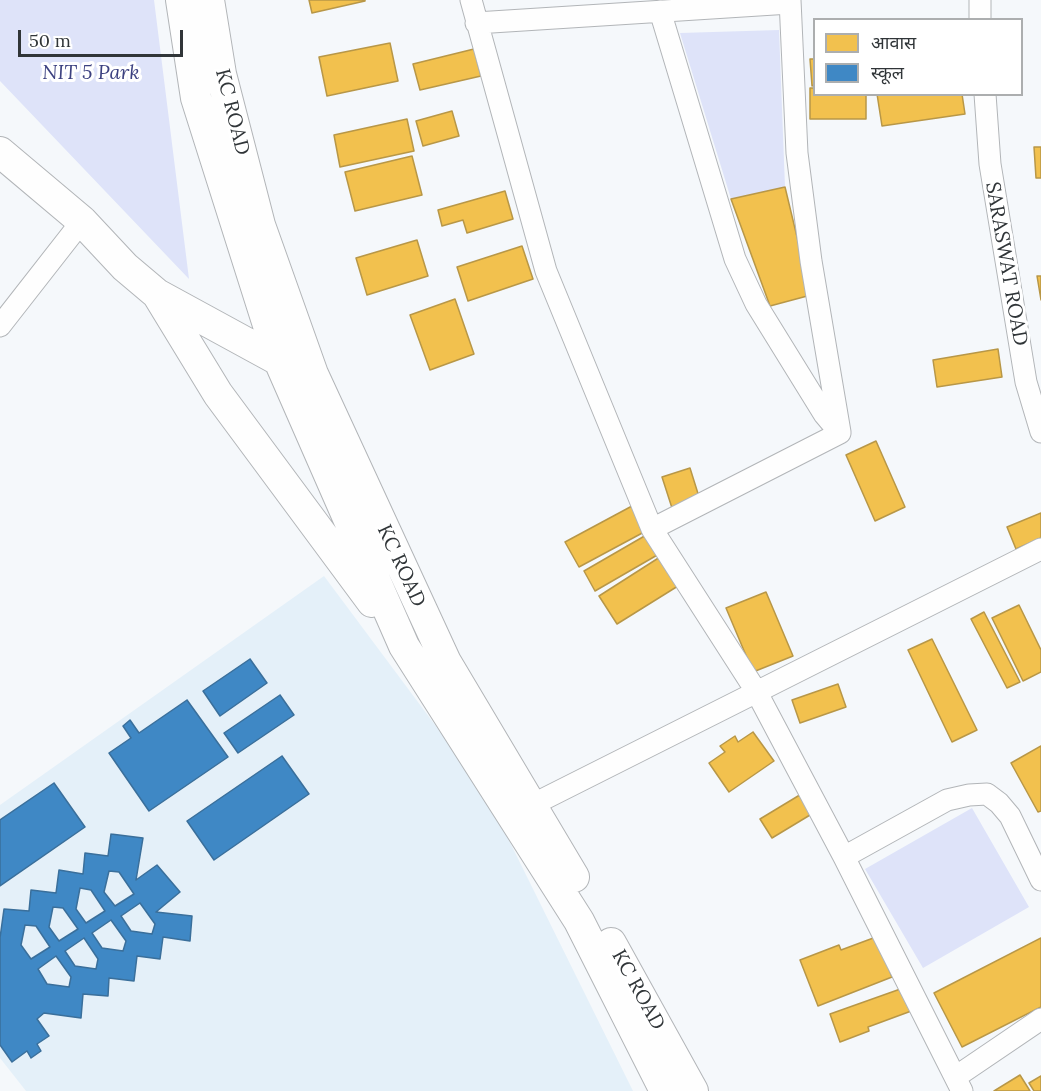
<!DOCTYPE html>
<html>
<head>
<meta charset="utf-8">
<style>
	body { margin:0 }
	#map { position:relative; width:1041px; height:1091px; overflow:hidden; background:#f5f8fb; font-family:Lora,"Noto Sans Devanagari",serif }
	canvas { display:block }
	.legend { position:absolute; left:813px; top:18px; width:210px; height:78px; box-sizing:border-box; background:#fff; border:2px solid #acaeaf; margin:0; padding:8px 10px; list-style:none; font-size:18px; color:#303538 }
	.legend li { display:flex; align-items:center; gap:12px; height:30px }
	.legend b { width:30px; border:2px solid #acaeaf }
	.scale { position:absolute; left:18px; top:30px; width:165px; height:27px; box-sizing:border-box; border:3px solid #303538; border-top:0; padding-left:8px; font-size:18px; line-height:21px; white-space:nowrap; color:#303538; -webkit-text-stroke:4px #fff; paint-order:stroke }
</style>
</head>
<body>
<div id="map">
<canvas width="1041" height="1091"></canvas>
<ul class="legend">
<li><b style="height:16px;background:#f2c14e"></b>आवास</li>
<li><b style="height:16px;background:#3f88c5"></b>स्कूल</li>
</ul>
<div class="scale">50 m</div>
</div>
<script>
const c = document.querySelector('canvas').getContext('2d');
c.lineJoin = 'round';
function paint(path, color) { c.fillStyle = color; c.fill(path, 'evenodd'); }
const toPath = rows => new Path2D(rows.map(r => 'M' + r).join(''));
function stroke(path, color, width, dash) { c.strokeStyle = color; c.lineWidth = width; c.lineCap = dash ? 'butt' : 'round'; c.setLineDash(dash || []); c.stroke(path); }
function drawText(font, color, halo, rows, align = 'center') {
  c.font = font + ' Lora,serif'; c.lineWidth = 6; c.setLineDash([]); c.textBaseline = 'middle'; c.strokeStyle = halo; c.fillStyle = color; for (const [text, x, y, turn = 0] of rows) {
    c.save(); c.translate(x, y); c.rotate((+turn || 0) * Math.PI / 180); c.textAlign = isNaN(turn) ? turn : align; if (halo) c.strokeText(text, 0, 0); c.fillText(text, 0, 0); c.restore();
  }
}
paint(toPath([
	[324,576,485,792,633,1091,26,1091,0,1058,0,805]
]), '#e4f0f9');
paint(toPath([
	[0,0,154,0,189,279,0,81],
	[779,30,785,187,731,199,680,33],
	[972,808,1029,907,923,968,865,869]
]), '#dee3f9');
const homes = toPath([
	[309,0,365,0,365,1,312,13,309,0],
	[390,43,398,81,327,96,319,57,390,43],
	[474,49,481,76,420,90,413,64,474,49],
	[810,59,814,59,814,85,812,86,810,59],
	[810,88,814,88,814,94,866,94,866,119,810,119,810,88],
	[877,94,962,94,965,114,882,126,877,94],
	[452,111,459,136,423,146,416,121,452,111],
	[407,119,414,151,340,167,334,135,407,119],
	[1034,147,1041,147,1041,178,1036,178,1034,147],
	[412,156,422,195,355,211,345,172,412,156],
	[785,187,811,295,770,306,731,199,785,187],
	[505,191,513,219,467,233,463,220,442,226,438,210,505,191],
	[417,240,428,276,367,295,356,258,417,240],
	[522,246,533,279,468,301,457,267,522,246],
	[1037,276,1041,276,1041,300,1037,276],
	[455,299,474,354,430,370,410,315,455,299],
	[998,349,1002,377,937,387,933,360,998,349],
	[876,441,905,507,875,521,846,455,876,441],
	[690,468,700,500,672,508,662,477,690,468],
	[632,506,646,531,579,567,565,542,632,506],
	[1041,513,1041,538,1016,549,1007,527,1041,513],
	[648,534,659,554,595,591,584,571,648,534],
	[660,557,678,586,617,624,599,596,660,557],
	[766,592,793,656,753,672,726,608,766,592],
	[1019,605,1041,650,1041,672,1023,681,992,618,1019,605],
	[984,612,1020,682,1007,688,971,619,984,612],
	[932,639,977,730,952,742,908,650,932,639],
	[838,684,846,707,800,723,792,700,838,684],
	[753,732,774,761,729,792,709,763,725,752,720,746,735,736,738,742,753,732],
	[1041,746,1041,811,1038,812,1011,763,1041,746],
	[803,793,815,812,772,838,760,819,803,793],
	[876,937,892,977,818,1006,800,960,839,945,841,950,876,937],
	[1041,938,1041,1007,962,1047,934,993,1041,938],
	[906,987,914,1010,868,1027,869,1031,840,1042,830,1014,906,987],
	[1020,1075,1030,1091,994,1091,1020,1075],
	[1041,1076,1041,1091,1034,1091,1029,1083,1041,1076]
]);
paint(homes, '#f2c14e');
stroke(homes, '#b89747', 1.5);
const schools = toPath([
	[250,659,267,683,220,716,203,691,250,659],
	[280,695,294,715,238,753,224,733,280,695],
	[187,700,228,757,149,811,109,753,131,738,123,726,130,720,139,733,187,700],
	[282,756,309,794,214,860,187,821,282,756],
	[54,783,85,827,0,886,0,820,54,783],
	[111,834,143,838,136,880,157,865,180,892,156,912,192,916,190,941,163,937,160,959,137,956,134,981,109,978,108,996,83,994,81,1018,44,1013,37,1019,49,1036,37,1044,41,1051,31,1058,27,1051,12,1062,0,1045,0,938,4,909,29,911,31,890,56,893,59,870,83,874,85,853,108,856,111,834],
	[109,871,119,872,134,894,115,906,104,892,109,871],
	[80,888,91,890,105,911,86,923,76,909,80,888],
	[140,903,155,924,152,934,131,931,121,916,140,903],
	[53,907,63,908,78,929,59,941,49,927,53,907],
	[111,920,126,941,123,951,102,948,92,933,111,920],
	[25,925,36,926,50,947,31,959,21,945,25,925],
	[84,938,98,959,96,969,75,966,65,951,84,938],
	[56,956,71,977,69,987,47,984,38,969,56,956]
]);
paint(schools, '#3f88c5');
stroke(schools, '#3a6f9b', 1.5);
const street = toPath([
	[471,0,546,271,652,529,756,691,844,857,962,1091],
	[790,0,797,153,811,261,840,432],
	[980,0,980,20],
	[660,11,735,259,756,304,824,414,840,433],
	[476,23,790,3],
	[985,94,990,164,1026,382,1041,432],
	[0,326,82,221],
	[652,529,840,433],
	[520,811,1041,549],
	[844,857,947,800,969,795,987,794,999,803,1010,816,1041,880],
	[957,1076,1041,1019]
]);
const secondary = toPath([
	[181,0,196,98,280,363,404,646,579,921,665,1091],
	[209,0,221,74,260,225,313,374,446,662,574,877],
	[0,152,82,221,125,267,157,294,289,366],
	[157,294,218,394,372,602],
	[611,943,693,1091]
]);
stroke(street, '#b2b5b8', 23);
stroke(secondary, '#b2b5b8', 32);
stroke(street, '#fefefe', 21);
stroke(secondary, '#fefefe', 30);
drawText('italic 20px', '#3c4180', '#fff', [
	["NIT 5 Park",91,73]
]);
drawText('20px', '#303538', '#fff', [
	["KC ROAD",232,112,76],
	["SARASWAT ROAD",1006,264,80],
	["KC ROAD",401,566,65],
	["KC ROAD",638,990,61]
]);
</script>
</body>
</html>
